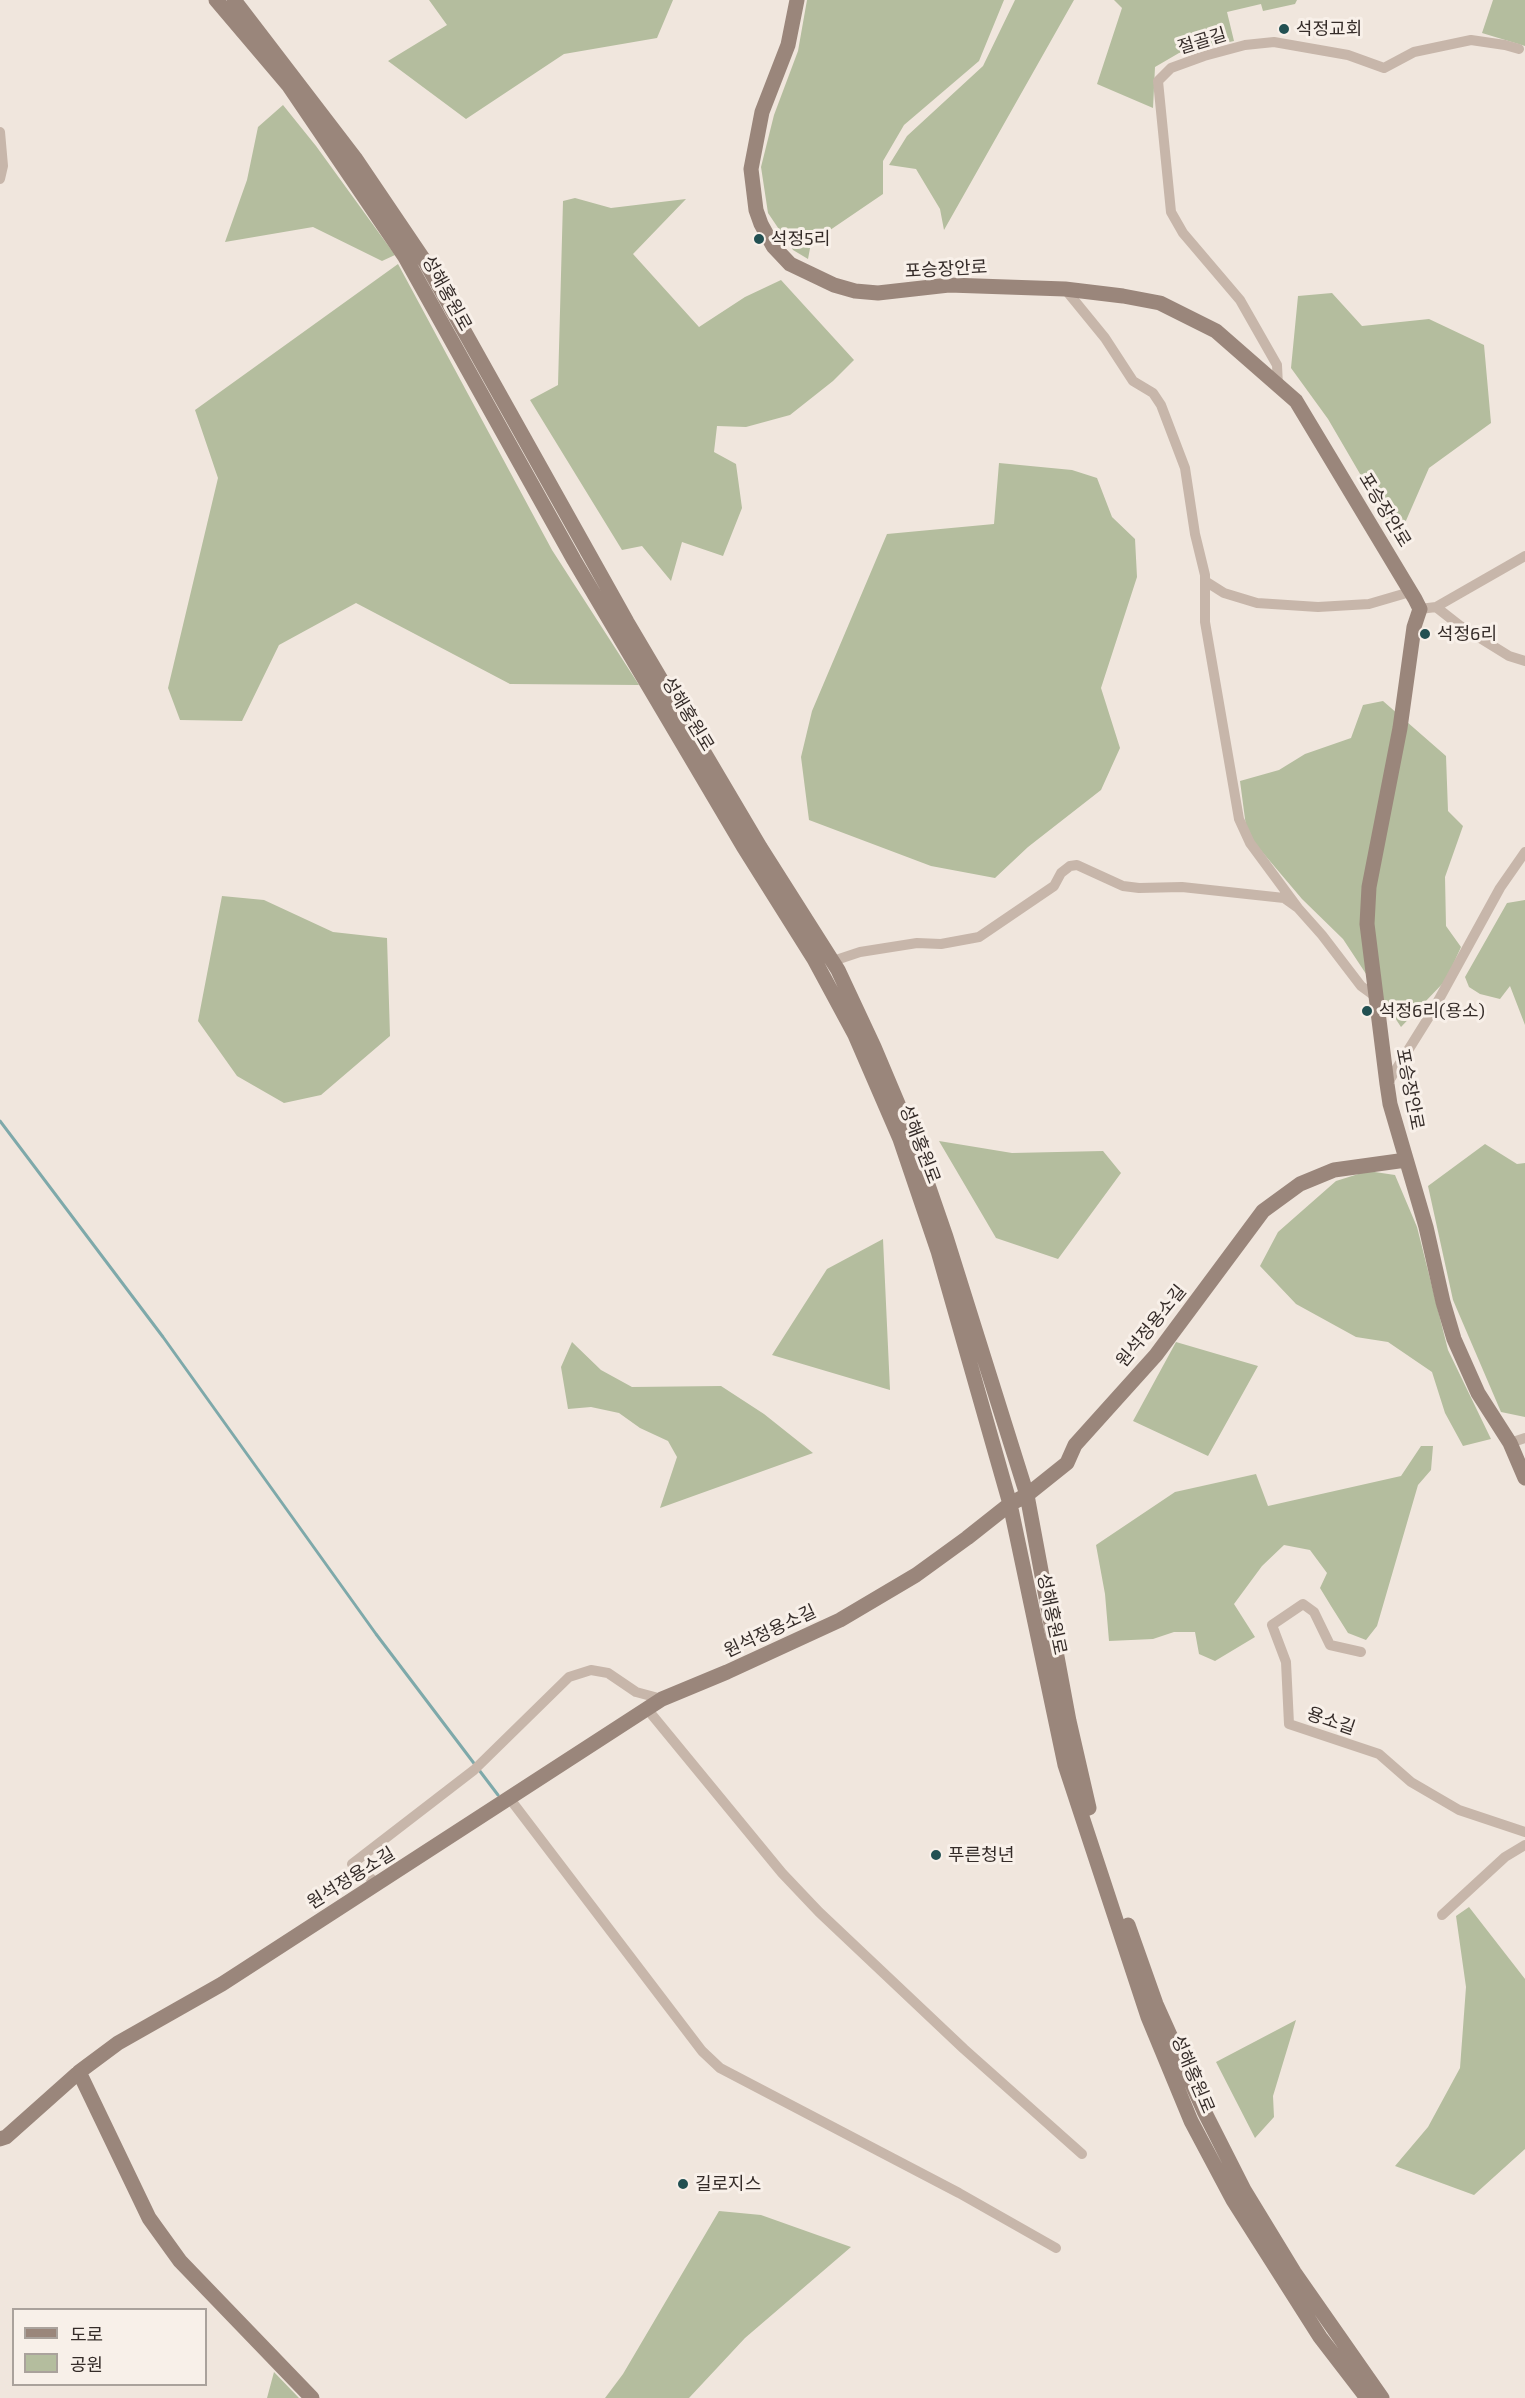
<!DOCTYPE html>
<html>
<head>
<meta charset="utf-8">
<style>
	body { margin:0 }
	#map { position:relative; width:1525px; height:2398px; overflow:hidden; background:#f0e6dd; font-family:"Exo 2","Noto Sans KR",sans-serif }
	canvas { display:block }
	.legend { position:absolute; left:12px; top:2308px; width:195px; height:78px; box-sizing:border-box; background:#f8f0e9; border:2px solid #aaa29c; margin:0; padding:8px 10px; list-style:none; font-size:18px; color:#352c29 }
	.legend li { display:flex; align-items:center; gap:12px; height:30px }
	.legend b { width:30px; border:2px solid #aaa29c }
</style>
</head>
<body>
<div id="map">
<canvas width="1525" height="2398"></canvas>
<ul class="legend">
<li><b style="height:8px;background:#9a867b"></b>도로</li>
<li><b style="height:16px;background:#b4bd9e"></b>공원</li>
</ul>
</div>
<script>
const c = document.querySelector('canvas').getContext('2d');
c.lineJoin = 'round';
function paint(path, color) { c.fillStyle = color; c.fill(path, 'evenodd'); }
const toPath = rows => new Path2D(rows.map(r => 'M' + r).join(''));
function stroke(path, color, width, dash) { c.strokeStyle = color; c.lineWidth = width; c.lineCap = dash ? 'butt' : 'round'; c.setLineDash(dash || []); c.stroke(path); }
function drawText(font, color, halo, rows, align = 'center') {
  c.font = font + ' "Exo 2","Noto Sans KR",sans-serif'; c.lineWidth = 6; c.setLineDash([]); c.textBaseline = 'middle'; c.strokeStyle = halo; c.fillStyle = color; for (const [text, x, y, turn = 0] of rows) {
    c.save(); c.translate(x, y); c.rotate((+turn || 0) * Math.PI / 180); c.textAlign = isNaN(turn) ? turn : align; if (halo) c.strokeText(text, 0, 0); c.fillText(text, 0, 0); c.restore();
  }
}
paint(toPath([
	[429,0,673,0,657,38,564,54,466,119,388,61,447,25],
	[807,0,1004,0,979,61,904,125,883,161,883,194,811,243,808,259,793,250,768,213,761,167,774,115,798,51],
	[1015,0,1074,0,944,230,940,209,916,169,889,165,907,136,983,66],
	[1114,0,1297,0,1295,4,1263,11,1261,4,1227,12,1234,41,1179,53,1155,67,1153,108,1097,84,1122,8],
	[1493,0,1525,0,1525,46,1482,33],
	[283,105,316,146,395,255,382,261,313,227,225,242,247,180,258,127],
	[575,198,611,208,686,199,633,254,699,327,745,297,781,280,854,360,833,381,790,415,746,427,717,426,714,452,736,464,742,508,723,556,682,542,671,581,642,546,622,550,530,400,558,385,563,201],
	[398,264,552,550,639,685,510,684,356,603,279,645,242,721,180,720,168,688,218,478,195,410],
	[1332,293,1362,326,1429,319,1484,345,1491,423,1429,468,1398,539,1328,419,1291,368,1298,296],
	[999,463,1072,470,1097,478,1112,517,1135,539,1137,577,1101,688,1120,748,1101,790,1028,847,995,878,931,866,809,820,801,757,812,711,887,534,994,524],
	[1383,701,1446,756,1448,811,1463,826,1445,877,1446,926,1461,947,1446,980,1401,1027,1343,939,1302,899,1247,834,1240,781,1279,770,1305,754,1351,738,1363,705],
	[222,896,264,900,333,932,387,938,390,1036,321,1095,284,1103,237,1076,198,1021],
	[1525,900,1525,1025,1510,986,1500,999,1480,994,1469,987,1465,977,1507,903],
	[939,1141,1012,1153,1103,1151,1121,1173,1058,1259,996,1238],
	[1485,1144,1517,1164,1525,1163,1525,1417,1501,1412,1453,1300,1428,1186],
	[1368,1171,1395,1175,1417,1227,1448,1350,1491,1439,1463,1446,1445,1413,1432,1372,1388,1342,1356,1337,1296,1304,1260,1266,1278,1232,1336,1181],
	[883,1239,890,1390,772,1355,827,1269],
	[572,1342,601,1370,632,1387,721,1386,764,1414,813,1453,660,1508,677,1457,668,1441,640,1428,619,1413,591,1407,568,1409,561,1367],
	[1176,1342,1258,1366,1208,1456,1133,1421],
	[1421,1446,1433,1446,1431,1470,1418,1485,1377,1626,1366,1640,1348,1633,1331,1606,1320,1588,1327,1573,1310,1550,1284,1545,1262,1566,1234,1604,1255,1637,1215,1661,1199,1654,1195,1632,1174,1632,1153,1639,1109,1641,1105,1594,1096,1545,1175,1492,1256,1474,1268,1506,1401,1476],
	[1469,1907,1525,1979,1525,2149,1474,2195,1395,2166,1428,2127,1460,2068,1466,1987,1456,1916],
	[1296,2020,1273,2096,1274,2117,1255,2138,1216,2062],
	[719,2211,761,2215,851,2247,745,2338,689,2398,605,2398,623,2374],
	[274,2372,299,2398,267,2398]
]), '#b4bd9e');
stroke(toPath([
	[0,1121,163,1337,376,1634,498,1795]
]), '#7ea9aa', 3);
stroke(toPath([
	[0,132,3,166,0,179],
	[1065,289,1105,338,1133,381,1153,393,1161,405,1185,468,1195,534,1205,575,1205,622,1239,819,1250,843,1298,908],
	[1278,386,1277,365,1240,300,1183,233,1171,212,1158,81,1171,68,1204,56,1245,45,1274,42,1348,55,1384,68,1414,52,1471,40,1505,45,1519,49],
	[1205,581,1224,593,1257,603,1318,607,1369,604,1410,592],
	[1436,607,1459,625,1509,656,1525,661],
	[1420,609,1436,607,1525,556],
	[839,959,860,952,917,943,941,944,979,937,1054,886,1061,873,1070,866,1077,865,1123,886,1139,888,1182,887,1284,898,1298,908,1322,935,1361,986,1376,997],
	[1387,1084,1432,1012,1500,888,1525,852],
	[1510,1443,1525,1438],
	[1361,1652,1330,1645,1314,1612,1303,1604,1272,1625,1286,1662,1289,1724,1379,1754,1411,1782,1459,1810,1525,1832],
	[648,1710,782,1873,819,1912,964,2049,1082,2154],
	[510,1799,702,2051,720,2068,959,2193,1056,2248],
	[378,1884,352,1864,474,1770,569,1677,591,1670,608,1673,636,1692,662,1699],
	[1442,1915,1505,1857,1525,1845]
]), '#c7b6aa', 10);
stroke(toPath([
	[216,0,289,86,405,257,574,560,743,846,814,959,855,1035,900,1139,938,1251,1010,1504,1065,1765,1148,2017,1191,2121,1233,2200,1320,2337,1367,2398],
	[234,0,355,158,426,263,627,622,760,847,838,970,874,1047,909,1130,946,1237,1027,1495,1069,1721,1089,1808],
	[797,0,788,45,762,112,751,169,756,210,761,224,773,246,790,264,834,285,855,291,878,293,949,285,1065,289,1123,296,1160,303,1216,331,1296,401,1415,599,1420,609,1414,627,1400,728,1369,887,1367,924,1387,1084,1390,1104,1426,1227,1443,1302,1454,1339,1478,1393,1510,1443,1525,1478],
	[1128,1925,1156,2004,1204,2111,1244,2190,1294,2272,1382,2398],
	[79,2072,149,2218,180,2261,312,2398],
	[0,2139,6,2137,79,2072,118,2043,222,1984,662,1699,727,1672,840,1620,916,1575,967,1538,1010,1504,1027,1495,1067,1463,1075,1445,1156,1355,1263,1211,1300,1184,1334,1170,1406,1160]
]), '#9a867b', 15);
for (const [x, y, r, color] of [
	[1284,29,6,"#225052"],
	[759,239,6,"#225052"],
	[1425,634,6,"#225052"],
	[1367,1011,6,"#225052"],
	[936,1855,6,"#225052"],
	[683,2184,6,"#225052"]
]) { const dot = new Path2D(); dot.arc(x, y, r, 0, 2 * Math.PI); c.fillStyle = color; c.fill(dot); stroke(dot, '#f8f0e9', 2); }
drawText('18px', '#352c29', '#f8f0e9', [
	["석정교회",1296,29],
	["석정5리",771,239],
	["석정6리",1437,634],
	["석정6리(용소)",1379,1011],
	["푸른청년",948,1855],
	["길로지스",695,2184]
], 'left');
drawText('18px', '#352c29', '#f8f0e9', [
	["절골길",1202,41,-17],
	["포승장안로",946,269,-3],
	["성해홍원로",447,293,61],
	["포승장안로",1385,510,59],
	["성해홍원로",688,714,59],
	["포승장안로",1410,1089,79],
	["성해홍원로",920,1144,69],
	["원석정용소길",1151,1326,-51],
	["성해홍원로",1052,1614,78],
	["원석정용소길",770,1631,-25],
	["용소길",1331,1721,19],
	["원석정용소길",351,1878,-32],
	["성해홍원로",1193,2074,67]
]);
</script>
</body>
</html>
